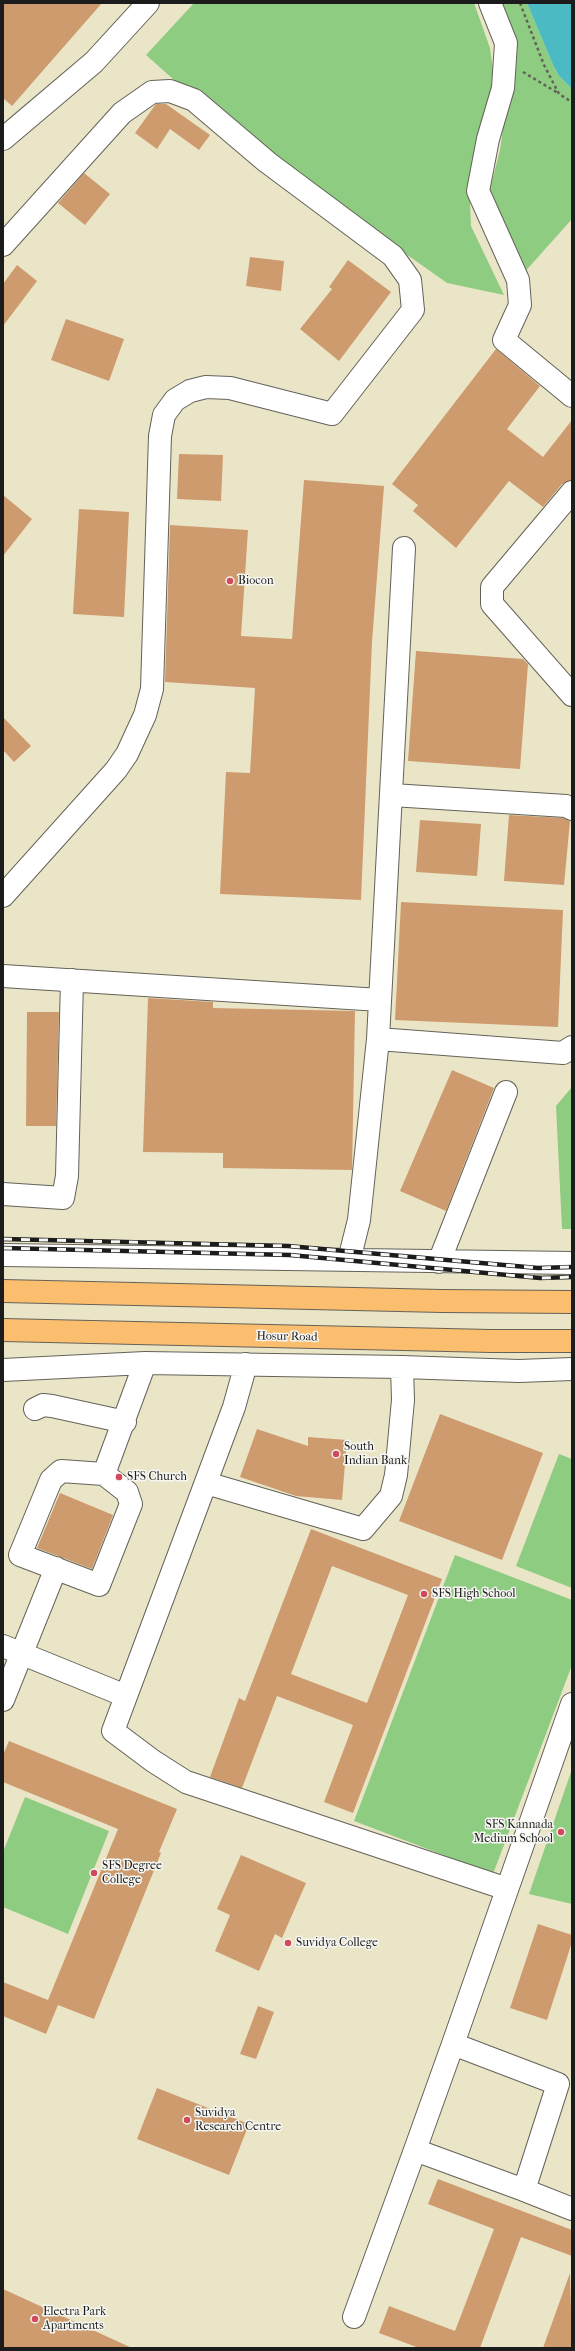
<!DOCTYPE html>
<html>
<head>
<meta charset="utf-8">
<style>
	body { margin:0 }
	#map { position:relative; width:575px; height:2351px; overflow:hidden; background:#ebe5c8; font-family:"IM FELL French Canon",serif }
	canvas { display:block }
	.frame { position:absolute; inset:0; border:4px solid #1c1c1c; pointer-events:none }
</style>
</head>
<body>
<div id="map">
<canvas width="575" height="2351"></canvas>
<div class="frame"></div>
</div>
<script>
const c = document.querySelector('canvas').getContext('2d');
c.lineJoin = 'round';
function paint(path, color) { c.fillStyle = color; c.fill(path, 'evenodd'); }
const toPath = rows => new Path2D(rows.map(r => 'M' + r).join(''));
function stroke(path, color, width, dash) { c.strokeStyle = color; c.lineWidth = width; c.lineCap = dash ? 'butt' : 'round'; c.setLineDash(dash || []); c.stroke(path); }
function drawText(font, color, halo, rows, align = 'center') {
  c.font = font + ' "IM FELL French Canon",serif'; c.lineWidth = 3; c.setLineDash([]); c.textBaseline = 'middle'; c.strokeStyle = halo; c.fillStyle = color; for (const [text, x, y, turn = 0] of rows) {
    c.save(); c.translate(x, y); c.rotate((+turn || 0) * Math.PI / 180); c.textAlign = isNaN(turn) ? turn : align; if (halo) c.strokeText(text, 0, 0); c.fillText(text, 0, 0); c.restore();
  }
}
paint(toPath([
	[194,3,474,3,490,48,496,91,469,180,471,226,504,295,447,283,229,129,146,55],
	[499,3,527,3,553,65,559,76,572,89,572,219,522,275,487,201,500,150,513,57],
	[572,1087,572,1229,562,1229,556,1106],
	[559,1454,572,1459,572,1588,516,1566],
	[455,1555,572,1600,572,1665,493,1874,354,1821],
	[572,1769,572,1904,529,1894],
	[25,1797,109,1831,68,1934,3,1907,3,1852]
]), '#8ecc81');
paint(toPath([
	[527,3,572,3,572,89,559,76,553,65]
]), '#4cbac2');
paint(toPath([
	[3,3,102,3,12,106,3,98],
	[156,104,166,104,210,135,199,150,170,129,157,149,135,133],
	[84,173,110,194,85,225,58,203],
	[250,257,284,261,281,291,246,286],
	[348,260,391,292,339,361,300,329,332,289,329,287],
	[17,265,37,281,3,326,3,284],
	[66,319,124,339,109,381,51,360],
	[496,349,540,386,507,429,543,457,572,420,572,480,562,484,543,507,509,481,456,548,413,511,418,505,392,484],
	[179,454,223,455,221,501,177,499],
	[304,480,384,486,372,642,361,900,220,894,226,772,250,773,255,688,165,682,170,525,248,530,241,636,292,639],
	[3,495,32,519,3,556],
	[79,509,129,512,124,617,73,614],
	[416,651,523,659,528,664,520,769,408,761],
	[3,717,31,746,14,762,3,750],
	[509,815,563,818,570,821,564,885,504,881],
	[420,820,481,824,477,876,416,872],
	[401,902,563,910,558,1027,395,1020],
	[148,998,213,1002,213,1008,355,1011,352,1170,223,1168,223,1153,143,1152],
	[27,1012,59,1012,56,1126,26,1126],
	[452,1070,494,1088,446,1211,400,1191],
	[440,1414,543,1453,502,1560,399,1521],
	[257,1429,308,1446,308,1437,347,1440,342,1500,296,1496,240,1477],
	[60,1493,113,1515,92,1569,37,1548],
	[311,1529,442,1579,353,1813,324,1802,353,1725,277,1696,242,1788,210,1777,239,1698,245,1701],
	[332,1566,408,1595,367,1703,291,1674],
	[9,1741,177,1809,159,1852,161,1853,94,2019,58,2005,46,2034,3,2016,3,1982,48,2000,118,1829,3,1782,3,1755],
	[241,1855,306,1883,282,1938,275,1934,259,1971,215,1951,230,1915,217,1909],
	[538,1924,572,1935,572,1942,547,2020,510,2008],
	[258,2006,274,2012,256,2059,240,2054],
	[157,2088,249,2124,229,2175,137,2139],
	[438,2179,572,2230,572,2256,521,2237,480,2348,419,2348,379,2333,389,2306,455,2331,494,2229,428,2204],
	[570,2273,572,2348,543,2348],
	[3,2289,132,2348,3,2348]
]), '#cd9b6e');
const minor = toPath([
	[490,3,506,43,503,88,488,139,478,191,518,280,520,305,504,340,572,396],
	[3,139,94,62,148,3],
	[3,245,122,113,152,92,170,91,194,100,267,162,393,256,410,280,413,310,332,414,230,388,206,387,190,391,175,400,164,415,160,436,152,689,145,715,127,754,116,770,3,896],
	[572,492,492,587,492,604,572,695],
	[392,795,566,806,572,809],
	[3,976,380,1000],
	[378,1039,563,1053,572,1047],
	[3,1194,63,1198,67,1176,72,980],
	[3,1255,572,1263],
	[349,1260,359,1220,378,1039,404,548],
	[439,1262,506,1092],
	[246,1364,234,1407,113,1731,153,1761,186,1782,507,1889],
	[3,1370,145,1363,402,1367,519,1371,572,1369],
	[35,1409,43,1405,52,1406,125,1422],
	[104,1474,61,1471,51,1480,20,1555,99,1585,131,1504,127,1492,104,1474,145,1363],
	[206,1483,363,1529,391,1496,396,1475,403,1400,402,1367],
	[3,1646,126,1696],
	[3,1700,56,1568],
	[572,1704,453,2044,558,2084,524,2190,572,2209],
	[453,2044,415,2150,524,2190],
	[354,2317,415,2150]
]);
const highway = toPath([
	[3,1291,442,1301,572,1302],
	[3,1330,491,1341,572,1341]
]);
stroke(minor, '#646258', 24);
stroke(highway, '#646258', 24);
stroke(toPath([
	[520,3,544,65,559,94,572,102],
	[523,72,558,93]
]), '#646258', 2.5, [3, 3]);
stroke(minor, '#fff', 22);
stroke(highway, '#fbbd6e', 22);
const rail = toPath([
	[3,1239,288,1246,538,1268,572,1267],
	[3,1248,290,1255,540,1278,572,1277]
]);
stroke(rail, '#1c1c1c', 4.5);
stroke(rail, '#f6f6f2', 3, [9]);
for (const [x, y, r, color] of [
	[230,581,4,"#d1495b"],
	[336,1454,4,"#d1495b"],
	[119,1477,4,"#d1495b"],
	[424,1594,4,"#d1495b"],
	[561,1832,4,"#d1495b"],
	[94,1873,4,"#d1495b"],
	[288,1943,4,"#d1495b"],
	[187,2120,4,"#d1495b"],
	[35,2319,4,"#d1495b"]
]) { const dot = new Path2D(); dot.arc(x, y, r, 0, 2 * Math.PI); c.fillStyle = color; c.fill(dot); stroke(dot, '#f6f6f2', 1.5); }
drawText('12px', '#1c1c1c', '#f6f6f2', [
	["Biocon",238,581],
	["South",344,1447],
	["Indian Bank",344,1461],
	["SFS Church",127,1477],
	["SFS High School",432,1594],
	["SFS Kannada",553,1825,"right"],
	["Medium School",553,1839,"right"],
	["SFS Degree",102,1866],
	["College",102,1880],
	["Suvidya College",296,1943],
	["Suvidya",195,2113],
	["Research Centre",195,2127],
	["Electra Park",43,2312],
	["Apartments",43,2326]
], 'left');
drawText('12px', '#1c1c1c', '#f6f6f2', [
	["Hosur Road",287,1337,1]
]);
</script>
</body>
</html>
